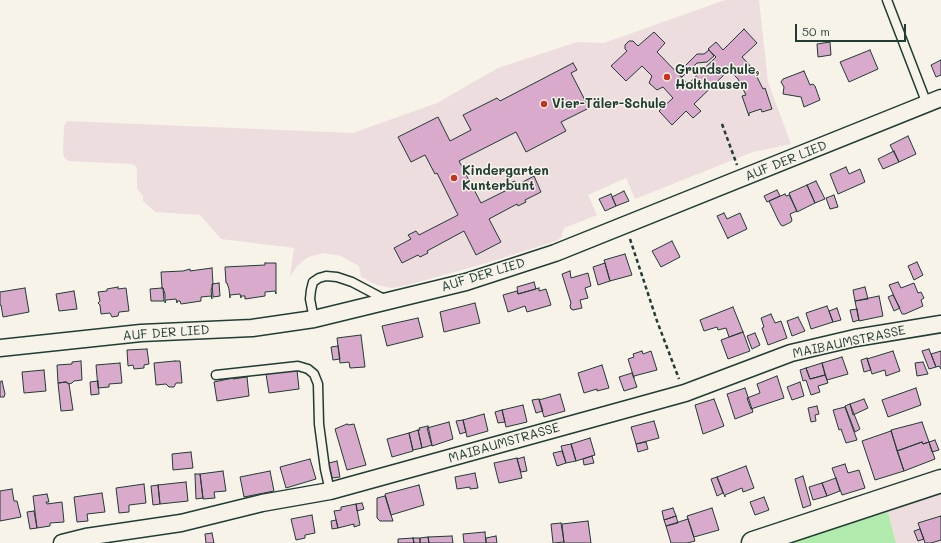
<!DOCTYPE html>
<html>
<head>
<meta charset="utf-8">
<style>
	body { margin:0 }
	#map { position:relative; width:941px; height:543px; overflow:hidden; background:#f7f3e8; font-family:Mali,sans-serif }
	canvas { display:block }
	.scale { position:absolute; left:795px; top:24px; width:111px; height:18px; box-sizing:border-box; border:2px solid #1f3d34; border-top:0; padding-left:5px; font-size:12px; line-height:14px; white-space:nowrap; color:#1f3d34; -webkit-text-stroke:3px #f7f3e8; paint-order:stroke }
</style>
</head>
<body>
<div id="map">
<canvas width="941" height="543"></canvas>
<div class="scale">50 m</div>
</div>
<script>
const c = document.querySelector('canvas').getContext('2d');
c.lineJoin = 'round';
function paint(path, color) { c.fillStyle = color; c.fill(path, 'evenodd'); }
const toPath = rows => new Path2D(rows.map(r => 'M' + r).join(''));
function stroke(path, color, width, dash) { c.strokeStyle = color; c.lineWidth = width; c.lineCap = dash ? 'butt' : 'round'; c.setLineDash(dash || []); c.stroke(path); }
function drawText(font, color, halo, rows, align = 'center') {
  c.font = font + ' Mali,sans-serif'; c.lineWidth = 3; c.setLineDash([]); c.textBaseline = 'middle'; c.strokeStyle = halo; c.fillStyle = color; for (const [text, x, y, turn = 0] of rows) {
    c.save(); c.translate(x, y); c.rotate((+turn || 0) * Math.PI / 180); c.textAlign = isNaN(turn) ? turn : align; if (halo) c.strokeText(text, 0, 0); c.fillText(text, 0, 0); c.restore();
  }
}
paint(toPath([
	[725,0,759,0,768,82,791,144,753,152,635,199,626,178,588,195,597,215,564,228,561,238,556,241,490,262,408,285,392,288,377,285,361,277,359,266,341,256,323,253,308,257,297,266,290,277,294,248,221,239,200,215,155,212,143,201,143,196,137,189,137,171,136,166,132,164,68,161,64,157,63,152,64,126,67,121,353,133,437,103,498,68,577,42,604,43],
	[941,494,941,543,896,543,888,512]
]), '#eedddf');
paint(toPath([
	[888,512,896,543,788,543]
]), '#b1eaad');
const building = toPath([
	[744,29,757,43,742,57,753,69,763,89,765,88,772,109,762,112,761,109,749,113,749,116,742,96,746,95,738,79,729,70,694,104,701,111,693,118,686,111,672,125,659,111,673,98,663,87,657,90,649,83,652,76,642,66,626,81,611,66,627,51,625,49,625,45,629,41,633,41,638,46,654,32,665,43,657,52,688,84,716,57,708,49,716,42,723,50,744,29],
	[830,42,831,55,818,57,817,44,830,42],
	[709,50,714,56,707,62,697,63,682,77,678,73,697,54,704,54,709,50],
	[870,50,878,69,849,82,840,62,870,50],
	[941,60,941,75,936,77,931,65,941,60],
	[573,63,577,70,571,73,589,108,561,122,566,131,526,152,516,132,459,161,481,203,509,189,507,184,515,181,517,185,534,176,541,192,525,200,526,202,518,206,517,204,489,219,501,242,476,255,464,231,427,251,428,253,420,257,418,255,402,263,394,248,411,239,408,235,416,231,419,235,458,215,437,173,435,174,425,155,411,162,398,137,438,117,450,141,471,130,463,115,497,98,500,101,573,63],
	[804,71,810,85,813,84,815,86,820,100,804,107,801,97,783,94,784,87,781,82,783,79,804,71],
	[908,136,916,154,899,162,890,145,908,136],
	[894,151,899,162,883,169,878,159,894,151],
	[846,167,849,174,860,169,865,182,838,194,830,174,846,167],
	[816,181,825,199,815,203,807,185,816,181],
	[807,185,815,203,797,212,789,193,807,185],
	[777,190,780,196,767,202,764,196,777,190],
	[624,191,629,201,616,206,612,197,624,191],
	[611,194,616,206,605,211,599,199,611,194],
	[785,194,786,196,789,195,797,211,790,214,792,220,791,222,783,226,781,225,778,220,769,201,785,194],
	[834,195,838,207,830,209,826,198,834,195],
	[724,213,727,219,740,213,747,229,728,238,728,239,717,216,724,213],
	[672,241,680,257,661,267,652,251,672,241],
	[625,254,632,275,610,281,604,260,625,254],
	[917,262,923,275,914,280,908,266,917,262],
	[265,263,276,263,276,294,275,291,265,292,265,296,245,299,245,296,241,296,241,298,240,294,230,295,230,298,229,289,227,283,226,283,225,267,265,265,265,263],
	[605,263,610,281,598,285,593,267,605,263],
	[212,268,213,284,211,290,212,299,211,296,201,297,201,301,181,304,180,301,177,301,177,303,176,299,166,300,165,303,165,294,163,288,162,288,161,272,183,271,190,269,190,271,212,268],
	[570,271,571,278,588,273,591,286,585,288,588,298,580,300,582,308,573,310,571,309,570,306,571,303,562,274,570,271],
	[534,282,536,289,518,294,517,287,534,282],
	[898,282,901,288,914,283,918,293,921,292,924,298,921,300,923,306,905,314,902,314,889,285,898,282],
	[219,283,220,296,213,297,212,284,219,283],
	[118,287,118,289,126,288,129,311,119,312,118,316,112,317,110,313,101,314,100,305,98,303,100,301,98,292,107,291,107,289,118,287],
	[865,287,868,299,855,301,853,290,865,287],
	[25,288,29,312,3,317,1,305,0,305,0,292,25,288],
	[162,288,163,288,164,301,151,301,150,289,162,288],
	[539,288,539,291,546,289,551,305,527,312,525,306,508,312,503,295,517,291,518,294,539,288],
	[74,291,77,309,59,311,56,294,74,291],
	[893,295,900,308,894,311,888,297,893,295],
	[879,296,883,316,859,321,855,301,879,296],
	[475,303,480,323,444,332,440,312,475,303],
	[827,306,833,322,811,329,806,313,827,306],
	[733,307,743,332,729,337,726,328,718,330,717,327,704,331,700,320,733,307],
	[837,308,841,320,833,322,829,311,837,308],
	[857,309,859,320,853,322,850,310,857,309],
	[771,314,775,323,781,321,787,338,768,345,762,328,764,327,761,318,771,314],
	[798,317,805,331,792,336,787,321,798,317],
	[418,318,423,337,387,346,382,326,418,318],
	[743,332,750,351,728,359,721,340,743,332],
	[755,333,760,345,752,349,747,336,755,333],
	[361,335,365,367,350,368,349,362,340,363,337,338,361,335],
	[338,346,340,359,333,360,331,347,338,346],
	[147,349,149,364,144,365,144,368,134,369,133,365,128,366,127,350,147,349],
	[929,349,936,367,929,369,922,351,929,349],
	[642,351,643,354,651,351,657,370,634,376,634,378,628,359,634,357,633,354,642,351],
	[893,351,900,371,886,376,885,370,872,374,867,359,893,351],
	[941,351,941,369,939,366,936,367,931,354,941,351],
	[842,357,848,374,827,380,822,363,842,357],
	[867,358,871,370,864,372,861,360,867,358],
	[81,361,82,380,74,381,72,383,69,384,66,382,58,383,57,365,72,364,72,362,81,361],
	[175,361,180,361,182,383,176,383,174,387,169,387,166,384,156,385,154,363,175,361],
	[923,362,928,374,917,376,915,363,923,362],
	[120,363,122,383,109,384,109,387,98,388,96,365,120,363],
	[822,363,825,375,810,379,806,368,822,363],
	[602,365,609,388,597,391,597,389,584,393,578,373,602,365],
	[806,368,810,379,825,375,828,383,818,386,820,392,811,395,806,380,803,381,800,370,806,368],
	[44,370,46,391,24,393,22,372,44,370],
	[297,370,299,389,269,393,266,374,297,370],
	[632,373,637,387,624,391,619,377,632,373],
	[777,376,784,398,751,409,747,398,760,393,757,384,777,376],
	[247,377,249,396,217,401,214,382,233,378,233,379,247,377],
	[2,381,5,394,4,397,0,397,0,382,2,381],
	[98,381,99,394,91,395,90,382,98,381],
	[66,382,69,384,73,410,61,411,58,383,66,382],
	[800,382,804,396,792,400,787,387,800,382],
	[745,388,753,412,735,419,727,394,745,388],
	[916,388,921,405,888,417,882,400,916,388],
	[560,394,565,411,544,417,539,400,560,394],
	[539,399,543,411,536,413,532,400,539,399],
	[714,399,724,426,703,434,695,405,714,399],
	[864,399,868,408,853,415,850,404,864,399],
	[850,404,860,429,855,432,845,406,850,404],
	[523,405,527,422,506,427,502,410,523,405],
	[817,406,819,414,815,415,816,421,811,422,808,408,817,406],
	[845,407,857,440,846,443,841,429,839,430,833,410,845,407],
	[502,410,505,422,498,423,495,412,502,410],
	[484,414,488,431,467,437,463,420,484,414],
	[463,420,466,432,460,434,456,421,463,420],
	[654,421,659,438,636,444,631,427,654,421],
	[449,422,453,439,432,446,427,428,449,422],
	[922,422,929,442,923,444,922,442,897,451,891,430,922,422],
	[347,424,348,425,354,424,366,465,347,470,335,429,347,424],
	[428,426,432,445,422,448,418,430,420,430,419,428,428,426],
	[418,430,422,448,413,450,409,433,418,430],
	[891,431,904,471,875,480,862,441,891,431],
	[409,433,413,451,392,457,387,439,409,433],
	[590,438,595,455,576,461,571,444,590,438],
	[935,440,939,450,932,452,929,442,935,440],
	[646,442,648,449,638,452,636,444,646,442],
	[922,442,923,444,929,442,935,459,904,471,897,451,922,442],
	[571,444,576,461,566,463,561,446,571,444],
	[562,451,566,463,557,466,553,453,562,451],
	[191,452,193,468,173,470,172,454,191,452],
	[592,456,594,463,584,465,583,459,592,456],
	[524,457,527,471,521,472,517,459,524,457],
	[517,458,522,478,499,483,494,463,517,458],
	[310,459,316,479,286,488,280,467,310,459],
	[337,461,340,477,332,478,329,463,337,461],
	[845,464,848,473,859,470,865,488,842,495,832,468,845,464],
	[746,466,754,488,743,492,742,488,725,495,725,497,717,477,746,466],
	[223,471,226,491,214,492,215,498,203,499,200,474,223,471],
	[270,471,274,491,244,497,240,477,270,471],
	[475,473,478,488,470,489,470,487,457,489,455,477,475,473],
	[195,474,200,474,203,498,196,499,195,474],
	[803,476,811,505,803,508,795,479,803,476],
	[717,477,723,493,717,496,711,479,717,477],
	[836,478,840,491,827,496,822,483,836,478],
	[186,482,188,501,160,504,158,485,186,482],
	[822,483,827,496,813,500,809,487,822,483],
	[144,484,146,503,129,505,129,512,119,513,116,488,144,484],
	[158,485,160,504,153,505,151,486,158,485],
	[419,485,424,505,391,515,385,494,419,485],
	[12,489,14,501,17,501,21,517,0,521,0,491,12,489],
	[102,493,105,512,87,514,88,521,77,522,74,497,102,493],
	[47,494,49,502,46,502,47,504,62,502,64,522,50,523,50,526,37,528,33,496,47,494],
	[385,496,391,515,393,521,380,521,377,518,377,498,385,496],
	[764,497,769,510,755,515,750,502,764,497],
	[362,503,364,509,357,511,356,504,362,503],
	[356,504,360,525,354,527,354,524,338,528,334,511,341,510,341,507,356,504],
	[673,508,676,516,664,520,662,511,673,508],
	[712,508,719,530,694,537,687,516,712,508],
	[34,511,37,528,30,529,27,512,34,511],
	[312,515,315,533,305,535,305,538,296,540,291,519,312,515],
	[676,516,678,523,666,526,664,520,676,516],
	[941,516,941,540,931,543,925,543,918,523,941,516],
	[688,519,695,541,687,543,671,543,666,526,688,519],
	[336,520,338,528,332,529,331,521,336,520],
	[588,521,591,543,564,543,562,524,588,521],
	[561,523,564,542,553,543,551,524,561,523],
	[920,529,924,539,918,541,914,531,920,529],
	[485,532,486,543,464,543,463,534,485,532],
	[212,533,214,543,206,543,205,534,212,533],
	[452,536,453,543,429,543,428,537,452,536],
	[496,536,497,543,486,543,486,538,496,536],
	[428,537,429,543,420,543,420,538,428,537],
	[413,538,420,538,420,543,414,543,413,538],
	[413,538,414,543,398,543,398,539,413,538]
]);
paint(building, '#d9aacb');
stroke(building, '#1f3d34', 1);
const lane = toPath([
	[887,0,927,104],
	[314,319,310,299,311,290,313,282,319,278,326,276,337,277,352,282,386,300],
	[216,375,298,366,308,369,314,374,318,384,319,424,325,469,330,491]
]);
const street = toPath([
	[0,348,141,333,252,328,314,319,466,282,555,253,941,98],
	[62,543,86,537,181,523,262,503,330,491,685,393,791,353,855,338,941,324]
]);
const secondary = toPath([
	[753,543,941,481]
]);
stroke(lane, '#1f3d34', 11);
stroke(street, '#1f3d34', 19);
stroke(secondary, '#1f3d34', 25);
stroke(toPath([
	[722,124,737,165],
	[630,239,657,321,679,379]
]), '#1f3d34', 2.5, [4, 3]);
stroke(lane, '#f7f3e8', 8);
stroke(street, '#f7f3e8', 16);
stroke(secondary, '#f7f3e8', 22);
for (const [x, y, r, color] of [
	[667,77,4,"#c8321e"],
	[544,104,4,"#c8321e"],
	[454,178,4,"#c8321e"]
]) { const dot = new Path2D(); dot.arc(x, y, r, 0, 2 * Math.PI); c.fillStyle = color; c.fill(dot); stroke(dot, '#f7f3e8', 1.5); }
drawText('bold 13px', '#1f3d34', '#f7f3e8', [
	["Grundschule,",675,70],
	["Holthausen",675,85],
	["Vier-Täler-Schule",552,104],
	["Kindergarten",462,171],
	["Kunterbunt",462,186]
], 'left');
drawText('13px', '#1f3d34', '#f7f3e8', [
	["AUF DER LIED",786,161,-22],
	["AUF DER LIED",483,275,-17],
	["AUF DER LIED",166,333,-4],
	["MAIBAUMSTRASSE",849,342,-12],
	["MAIBAUMSTRASSE",504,443,-16]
]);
</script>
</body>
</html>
